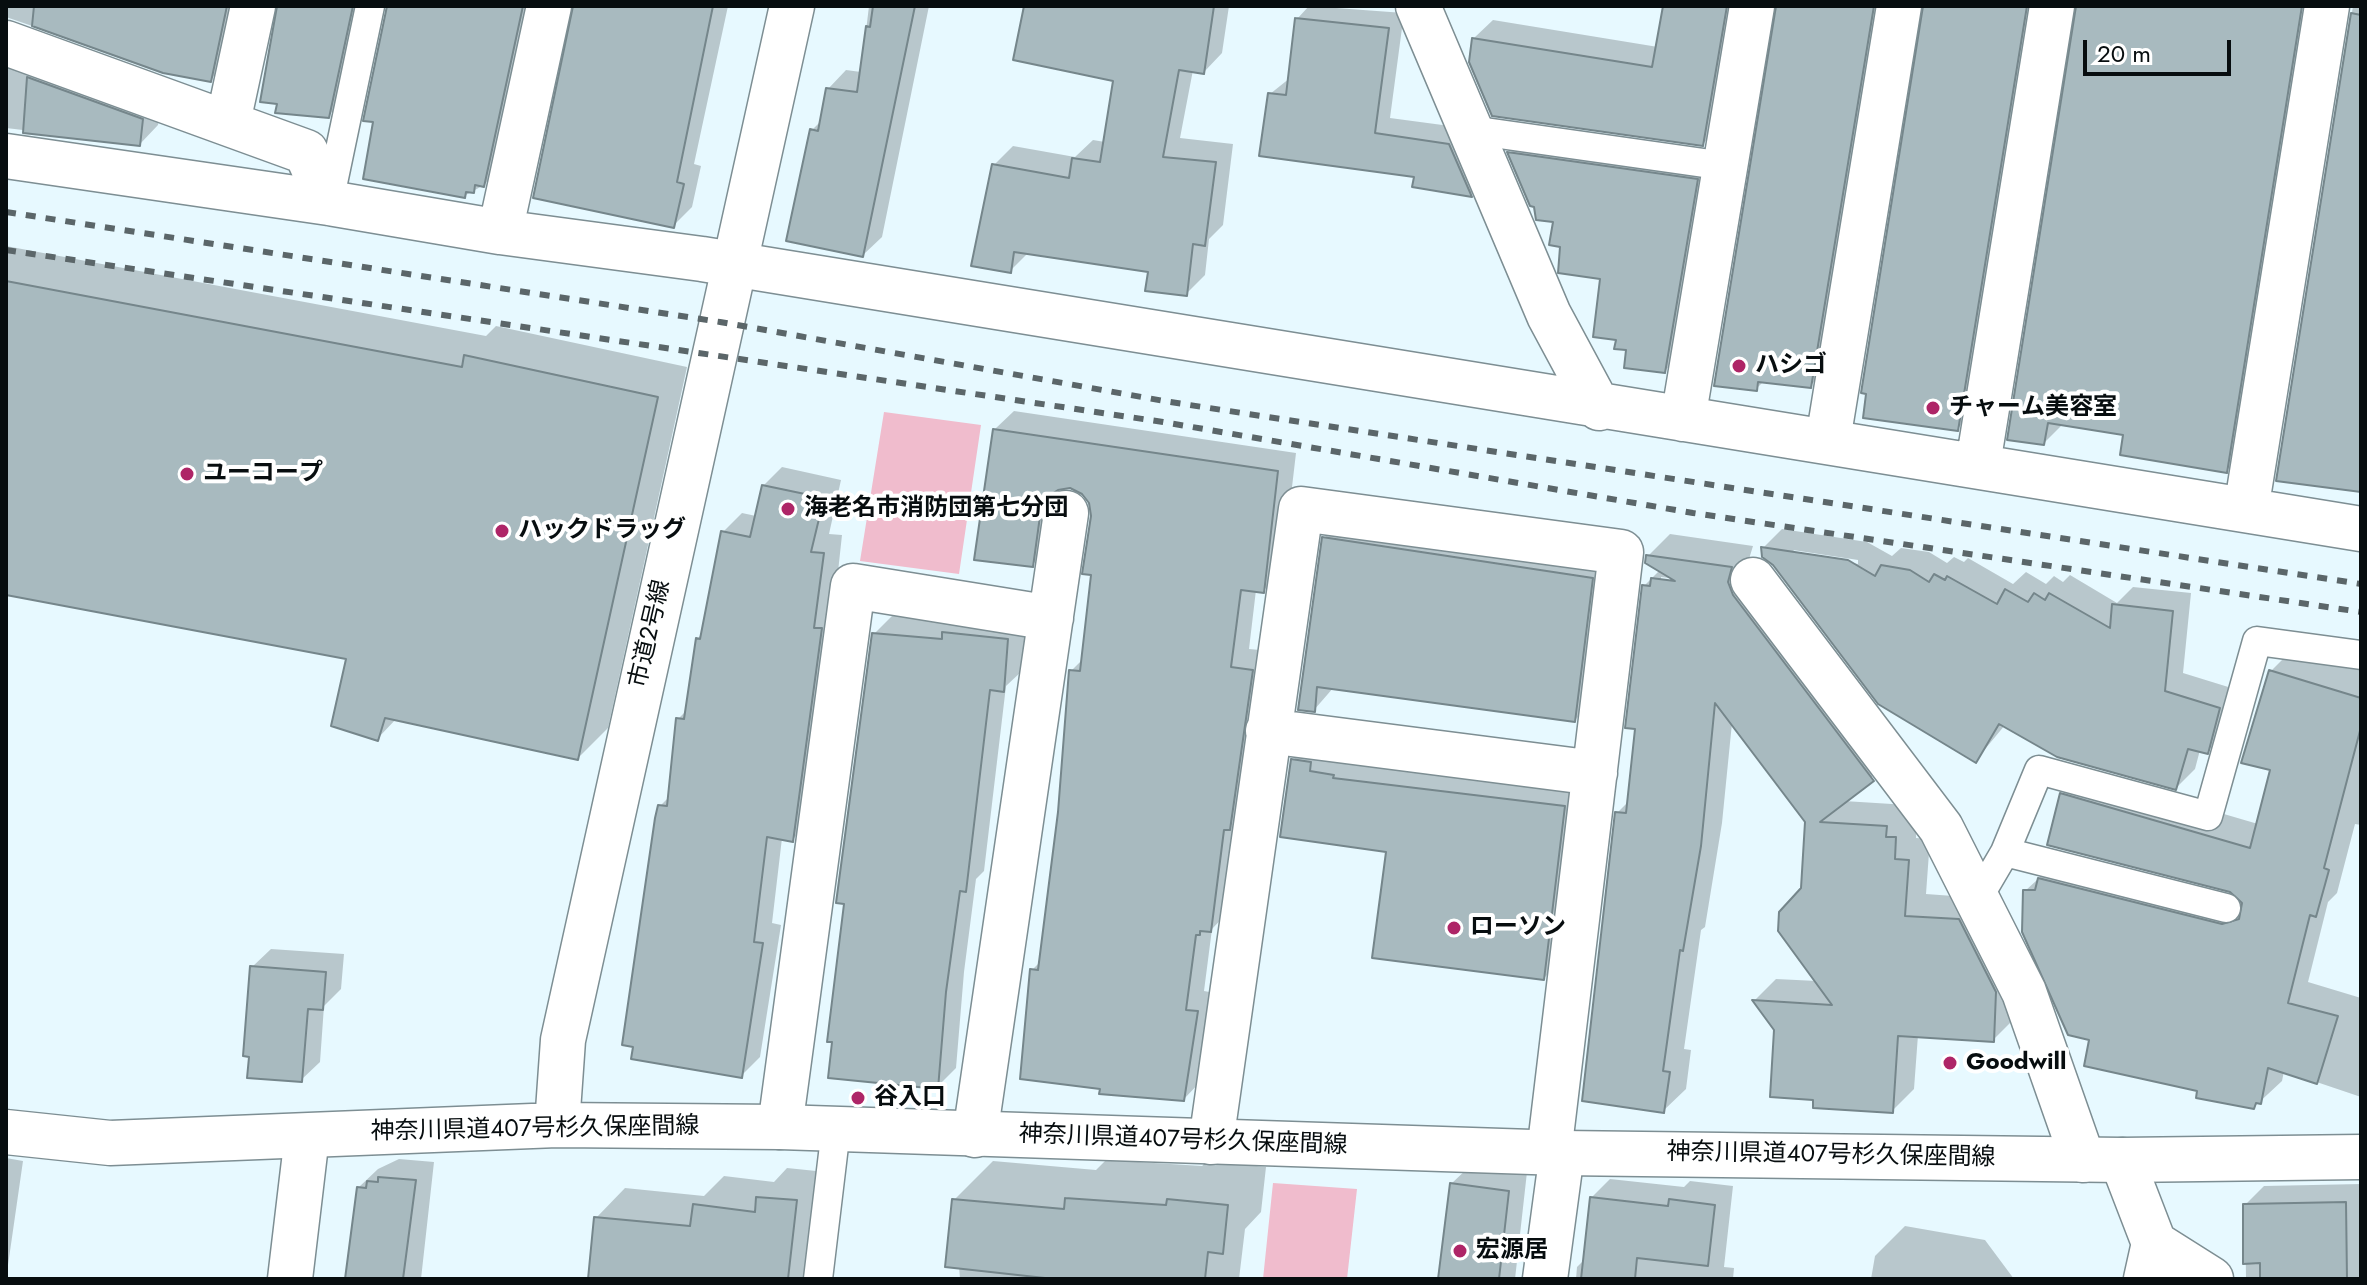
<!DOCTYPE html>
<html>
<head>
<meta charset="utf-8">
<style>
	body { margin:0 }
	#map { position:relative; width:2367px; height:1285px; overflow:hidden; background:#e7f9ff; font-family:Jost,sans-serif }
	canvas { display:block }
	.frame { position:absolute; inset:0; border:8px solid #070d0f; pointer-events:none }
	.scale { position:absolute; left:2083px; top:40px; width:148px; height:36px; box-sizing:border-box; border:4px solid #070d0f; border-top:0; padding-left:10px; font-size:24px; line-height:28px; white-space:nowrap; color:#070d0f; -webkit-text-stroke:6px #fff; paint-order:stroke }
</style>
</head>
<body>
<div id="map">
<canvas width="2367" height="1285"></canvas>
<div class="frame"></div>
<div class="scale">20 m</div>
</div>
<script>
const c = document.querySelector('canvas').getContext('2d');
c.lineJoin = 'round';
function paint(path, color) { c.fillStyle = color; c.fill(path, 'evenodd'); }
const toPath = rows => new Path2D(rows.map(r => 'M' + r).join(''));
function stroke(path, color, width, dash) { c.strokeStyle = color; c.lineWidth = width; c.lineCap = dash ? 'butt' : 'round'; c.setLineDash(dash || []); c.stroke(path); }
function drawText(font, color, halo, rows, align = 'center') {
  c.font = font + ' Jost,"Noto Sans JP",sans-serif'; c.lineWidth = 8; c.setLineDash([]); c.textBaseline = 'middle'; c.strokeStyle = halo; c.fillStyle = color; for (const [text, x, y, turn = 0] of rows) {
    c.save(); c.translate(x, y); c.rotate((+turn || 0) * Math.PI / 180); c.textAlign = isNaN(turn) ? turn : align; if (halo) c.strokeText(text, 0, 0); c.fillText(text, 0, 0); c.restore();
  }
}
paint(toPath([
	[884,412,981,425,959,574,860,561],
	[1273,1183,1357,1189,1347,1279,1263,1279]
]), '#f0bccd');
paint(toPath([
	[6,6,241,6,229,61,210,80,163,71,6,17],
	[279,6,366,6,347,97,328,116],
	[388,6,537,6,502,166,484,185,464,196,375,120],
	[575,6,728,6,694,164,701,166,692,207,673,226],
	[869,6,929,6,882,237,863,255,812,130,822,120,828,89,846,70,861,72],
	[1026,6,1229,6,1222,53,1204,72,1193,70,1180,138,1233,144,1223,225,1209,239,1205,275,1186,294,1150,270,1029,252,1010,271,994,165,1013,146,1075,157,1093,140,1105,142,1115,79],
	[1309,6,1404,13,1390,118,1465,128,1487,179,1471,194,1414,185,1416,175,1270,94,1290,78,1297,19],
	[1665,6,1741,6,1721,125,1703,144,1474,38,1493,20,1658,47],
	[1778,6,1888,6,1829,367,1810,386,1764,381,1756,389],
	[1925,6,2041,6,1976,410,1957,429],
	[2078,6,2316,6,2244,453,2226,471,2125,433,2062,425,2044,443],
	[2353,6,2361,6,2361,490,2278,479],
	[6,41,161,101,158,125,140,144,6,128],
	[1528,134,1715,161,1683,352,1665,371,1628,349,1618,338,1602,277,1562,245,1555,221,1536,205,1510,153],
	[6,246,486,336,496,326,687,367,608,728,578,758,397,718,378,738,349,658,6,593],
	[1014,411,1296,453,1282,572,1263,591,1256,590,1249,649,1271,651,1229,911,1212,929,1204,991,1215,993,1202,1080,1184,1099,1102,1087,1032,970,1041,961,1067,747,1071,671,1083,659,1093,573,1085,572,1091,504,1083,492,1071,486,1059,489,1051,546,1032,565,995,429],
	[782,467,841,480,829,534,842,535,811,821,793,839,782,838,772,923,781,925,760,1057,741,1076,660,806,670,796,678,719,687,710,697,639,703,633,723,532,742,513,756,516,763,486],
	[1343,519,1610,560,1593,702,1575,720,1334,687,1314,710,1324,538],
	[1782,529,1867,542,1892,556,1901,548,1929,552,1947,563,1954,557,1964,562,1968,558,2013,584,2026,572,2046,584,2054,576,2063,582,2070,575,2117,603,2133,587,2191,593,2183,673,2238,690,2226,733,2207,752,2200,750,2195,769,2176,788,2005,725,1976,760,1763,548],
	[1793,550,1858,560,1858,564,1798,554],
	[1670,534,1753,546,1749,559,1895,757,1844,801,1908,805,1917,816,1916,838,1930,839,1926,894,1981,898,2015,1018,1993,1040,1918,1035,1914,1089,1892,1111,1815,1098,1755,1000,1776,979,1817,981,1803,889,1807,821,1732,723,1722,823,1705,927,1701,930,1684,1049,1691,1050,1686,1089,1663,1111,1617,813,1630,800,1638,728,1644,586,1660,570,1648,556],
	[1661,577,1686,580,1685,584,1661,581],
	[893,615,1026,621,1022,671,1006,686,984,871,976,879,964,972,956,1068,937,1087,874,634],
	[2292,650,2361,669,2361,825,2355,824,2337,893,2328,902,2308,982,2361,998,2361,1097,2284,1071,2282,1081,2254,1107,2199,1089,2091,1039,2025,891,2061,858,2245,904,2231,890,2062,794,2084,773,2258,824,2272,769,2271,671],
	[1307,746,1347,761,1346,764,1579,792,1558,964,1544,978,1388,850,1293,760],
	[271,949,344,954,341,989,324,1006,320,1062,301,1080,251,1055,252,967],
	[6,1158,23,1161,6,1279],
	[399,1159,434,1162,421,1279,348,1279,359,1187,378,1169],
	[1106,1160,1202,1166,1208,1161,1266,1167,1261,1212,1245,1229,1239,1279,960,1279,954,1200,993,1161,1096,1170],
	[1470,1166,1527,1172,1515,1279,1440,1279,1451,1184],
	[787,1168,826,1172,816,1279,590,1279,596,1218,625,1188,704,1196,724,1176,774,1182],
	[1610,1179,1684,1187,1690,1181,1733,1186,1724,1267,1734,1268,1733,1279,1576,1279,1577,1267,1585,1259,1591,1198],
	[2361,1184,2361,1276,2358,1279,2246,1279,2245,1205,2264,1186],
	[1905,1226,1985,1240,2014,1279,1871,1279,1875,1256]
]), '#0003');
const building = toPath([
	[34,6,227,6,211,82,163,73,32,26,34,6],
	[277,6,353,6,329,118,275,113,277,104,260,102,277,6],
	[387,6,523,6,484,187,475,185,474,193,466,192,465,198,363,179,373,122,363,121,387,6],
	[573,6,713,6,677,182,684,184,674,228,533,198,573,6],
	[873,6,915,6,863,257,786,241,810,129,818,131,826,88,857,92,866,26,870,27,873,6],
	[1024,6,1214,6,1204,74,1179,70,1163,157,1216,162,1205,246,1193,244,1187,296,1145,291,1148,272,1014,252,1011,273,971,266,992,164,1069,178,1072,158,1100,162,1113,81,1013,60,1024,6],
	[1663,6,1727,6,1703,146,1492,116,1469,62,1472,38,1652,67,1663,6],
	[1776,6,1874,6,1811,388,1758,382,1757,391,1714,386,1776,6],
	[1923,6,2027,6,1958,431,1863,418,1866,394,1861,393,1923,6],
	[2076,6,2302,6,2227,473,2120,455,2123,435,2048,423,2044,445,2007,440,2076,6],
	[2351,13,2361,15,2361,492,2276,481,2351,13],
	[1295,18,1389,28,1375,133,1449,144,1472,197,1412,187,1414,177,1259,156,1268,93,1286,95,1295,18],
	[27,77,143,119,140,146,23,133,27,77],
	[1507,152,1698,179,1665,373,1624,368,1626,350,1614,349,1616,340,1593,337,1600,279,1558,273,1560,247,1549,245,1553,222,1536,220,1534,207,1530,206,1507,152],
	[6,281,462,367,464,355,658,397,578,760,385,718,378,741,331,726,346,659,6,595,6,281],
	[993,429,1278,471,1264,593,1241,590,1231,667,1253,670,1230,830,1224,830,1211,932,1200,931,1200,935,1196,935,1186,1010,1198,1011,1184,1101,1099,1094,1100,1089,1020,1079,1030,969,1038,970,1058,812,1069,670,1080,671,1091,575,1082,574,1091,516,1089,503,1082,494,1070,488,1058,490,1047,497,1041,509,1033,567,974,560,993,429],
	[762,485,824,498,811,552,824,553,814,628,822,628,793,842,767,837,754,942,763,943,742,1078,631,1059,633,1047,622,1045,655,818,658,805,667,806,676,718,684,719,696,638,700,639,721,531,750,537,762,485],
	[1322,537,1593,578,1575,722,1317,687,1315,712,1298,710,1322,537],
	[1761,547,1848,560,1875,576,1881,565,1910,570,1929,582,1934,574,1945,580,1947,576,1997,604,2005,589,2028,602,2034,593,2045,600,2049,593,2110,628,2112,604,2173,611,2165,691,2220,708,2208,754,2188,749,2176,790,2057,757,1999,724,1976,763,1878,704,1773,565,1762,557,1761,547],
	[1646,555,1732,567,1728,582,1733,595,1874,781,1820,822,1887,826,1886,837,1896,837,1895,859,1909,860,1905,916,1959,919,1996,992,1994,1042,1898,1036,1893,1113,1813,1108,1813,1100,1770,1097,1774,1030,1752,1000,1832,1005,1778,931,1779,912,1801,888,1805,822,1715,703,1701,846,1683,951,1680,950,1663,1071,1670,1072,1664,1113,1582,1101,1615,812,1626,813,1635,729,1625,728,1642,585,1650,586,1651,578,1675,581,1645,563,1646,555],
	[942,632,1008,639,1004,692,990,690,966,892,960,891,946,992,938,1089,828,1078,832,1042,827,1042,844,904,836,903,872,633,942,639,942,632],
	[2269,670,2361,698,2361,727,2324,868,2329,870,2316,917,2310,915,2288,1003,2338,1016,2317,1084,2268,1068,2261,1104,2256,1103,2254,1109,2196,1098,2197,1091,2084,1066,2089,1040,2068,1035,2022,932,2023,890,2035,890,2038,878,2222,924,2239,919,2242,903,2230,892,2047,845,2060,793,2250,848,2270,770,2241,763,2269,670],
	[1291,759,1311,762,1310,771,1334,775,1333,778,1565,806,1544,980,1372,958,1386,852,1280,837,1291,759],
	[250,966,326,972,323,1010,308,1009,302,1082,247,1078,249,1057,243,1056,250,966],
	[378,1177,416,1180,403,1279,345,1279,357,1187,366,1188,367,1181,378,1182,378,1177],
	[1450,1183,1509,1191,1499,1279,1438,1279,1450,1183],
	[756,1197,797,1200,788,1279,588,1279,594,1217,690,1226,693,1204,755,1212,756,1197],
	[1590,1197,1668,1206,1669,1199,1715,1205,1708,1266,1637,1258,1635,1279,1581,1279,1590,1197],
	[1065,1198,1166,1205,1167,1199,1228,1205,1223,1254,1208,1252,1205,1279,1054,1279,945,1267,952,1199,1064,1209,1065,1198],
	[2346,1202,2347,1279,2260,1279,2260,1263,2243,1264,2243,1204,2346,1202]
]);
paint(building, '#a8babf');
stroke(building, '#75868b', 2);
const lane = toPath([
	[1471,130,1725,166],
	[329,202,370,6],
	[2005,852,2226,908],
	[1978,898,2005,852,2039,770,2208,816,2257,641,2361,655],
	[818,1279,836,1129]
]);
const street = toPath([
	[1418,6,1549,315,1599,408],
	[6,43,306,152,329,203],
	[228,122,253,6],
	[6,156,329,203,500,232,702,259,2361,529],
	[500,232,549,6],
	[1683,419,1752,6],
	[1828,440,1899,6],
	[1978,464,2052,6],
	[2246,510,2327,6],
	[1753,580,1941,828,2024,992,2083,1160],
	[1268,731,1595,773],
	[780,1127,853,586,1051,618],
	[975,1135,1066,513],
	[1211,1142,1301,509,1621,552,1549,1153],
	[2122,1160,2154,1243,2146,1279],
	[2154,1243,2211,1279],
	[290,1279,307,1136],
	[1545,1279,1562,1153]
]);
const secondary = toPath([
	[557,1125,563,1040,792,6],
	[6,1132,110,1143,557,1125,780,1127,1562,1153,2122,1160,2361,1157]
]);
stroke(lane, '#7d8e93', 31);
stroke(street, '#7d8e93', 47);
stroke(secondary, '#7d8e93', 47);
stroke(lane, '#fff', 28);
stroke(street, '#fff', 44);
stroke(secondary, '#fff', 44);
stroke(toPath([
	[6,212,720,322,1170,402,2361,584],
	[6,250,1163,422,1693,513,2361,612]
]), '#5b6669', 6, [10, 10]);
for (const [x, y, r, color] of [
	[1739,366,8,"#ae2567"],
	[1933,408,8,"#ae2567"],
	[187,474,8,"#ae2567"],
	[788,509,8,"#ae2567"],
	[502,531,8,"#ae2567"],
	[1454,928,8,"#ae2567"],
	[1950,1063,8,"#ae2567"],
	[858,1098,8,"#ae2567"],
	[1460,1251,8,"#ae2567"]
]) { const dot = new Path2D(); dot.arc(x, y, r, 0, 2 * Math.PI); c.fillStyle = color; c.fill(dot); stroke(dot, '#fff', 3); }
drawText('bold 24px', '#070d0f', '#fff', [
	["ハシゴ",1755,366],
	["チャーム美容室",1949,408],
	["ユーコープ",203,474],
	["海老名市消防団第七分団",804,509],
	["ハックドラッグ",518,531],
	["ローソン",1470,928],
	["Goodwill",1966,1063],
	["谷入口",874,1098],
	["宏源居",1476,1251]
], 'left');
drawText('24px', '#070d0f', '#fff', [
	["市道2号線",651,634,-77],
	["神奈川県道407号杉久保座間線",535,1130,-1],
	["神奈川県道407号杉久保座間線",1183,1141,2],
	["神奈川県道407号杉久保座間線",1831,1156,1]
]);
</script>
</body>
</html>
